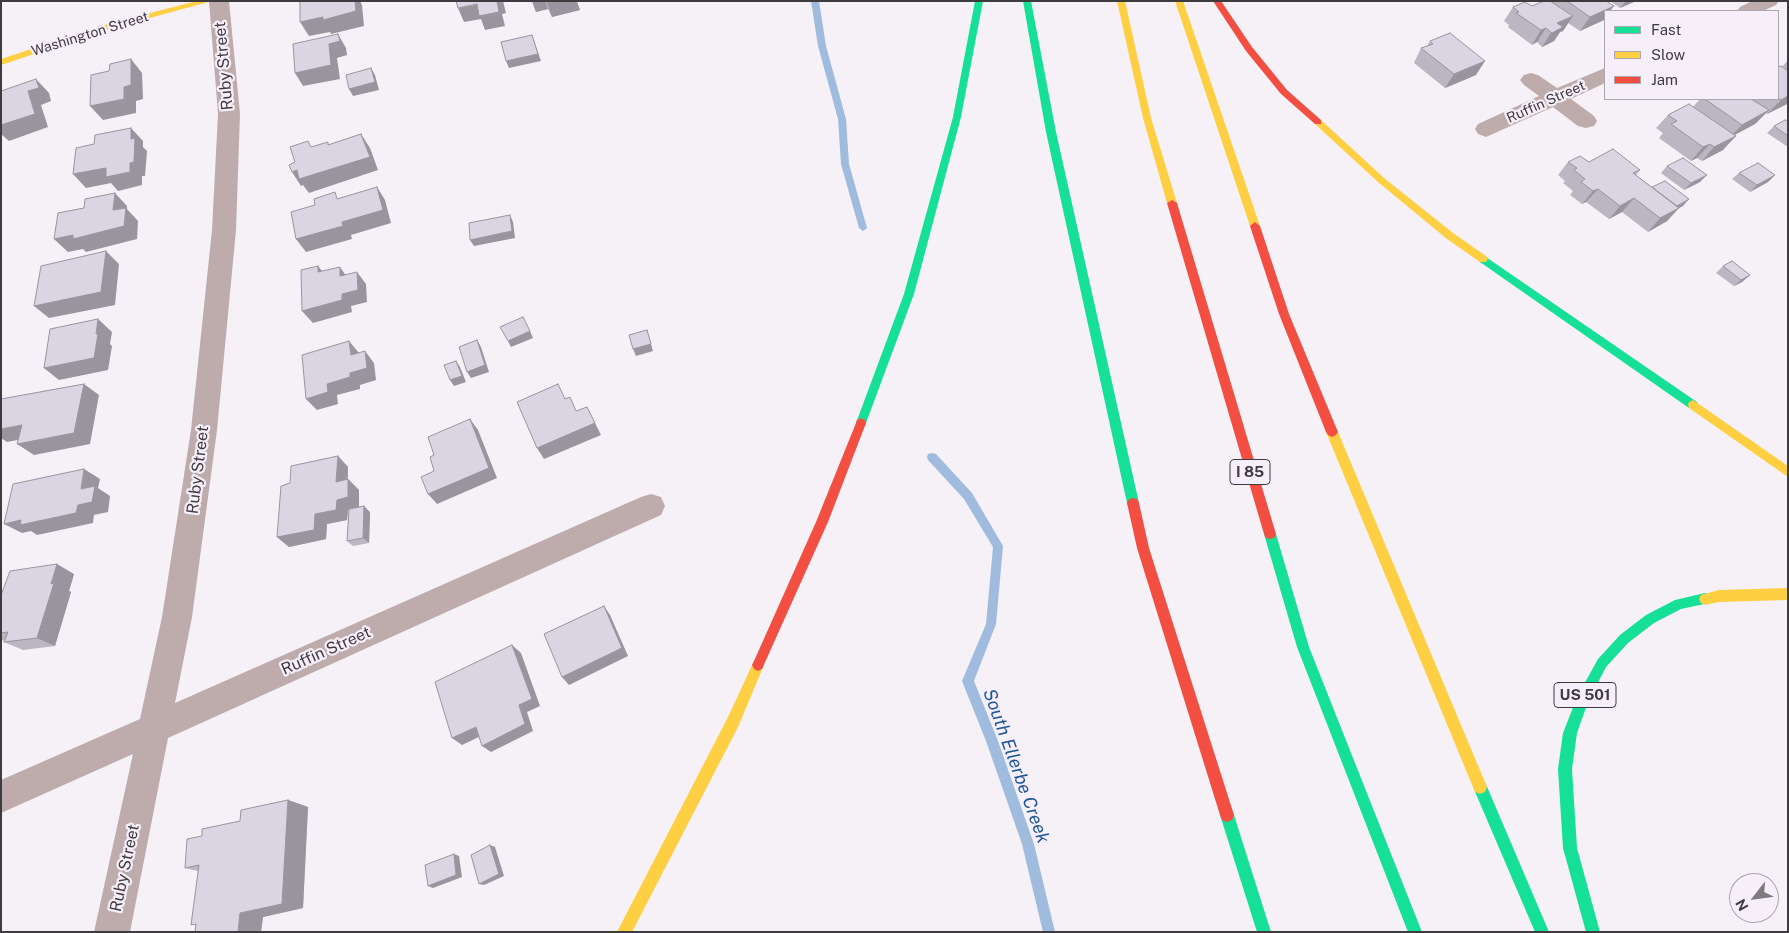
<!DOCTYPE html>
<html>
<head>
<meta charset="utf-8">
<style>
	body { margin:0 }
	#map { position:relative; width:1789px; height:933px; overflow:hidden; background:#f5f1f6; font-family:"Public Sans",sans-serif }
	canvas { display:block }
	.frame { position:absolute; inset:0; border:2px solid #3e3b3f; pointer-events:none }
	.legend { position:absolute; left:1604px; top:10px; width:175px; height:90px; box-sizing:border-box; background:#f6eef9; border:1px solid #aca6af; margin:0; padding:6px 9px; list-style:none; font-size:15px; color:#3e3b3f }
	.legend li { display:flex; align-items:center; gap:10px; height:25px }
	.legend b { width:25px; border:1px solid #aca6af }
	.north { position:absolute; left:1729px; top:873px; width:50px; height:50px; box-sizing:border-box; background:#f6eef9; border:1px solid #aca6af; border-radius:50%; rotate:240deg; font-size:14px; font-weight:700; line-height:20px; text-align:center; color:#3e3b3f }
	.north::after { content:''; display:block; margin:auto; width:18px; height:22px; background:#7e7b7f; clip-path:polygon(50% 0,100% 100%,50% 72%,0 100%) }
</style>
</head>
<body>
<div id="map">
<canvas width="1789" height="933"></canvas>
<div class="frame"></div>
<ul class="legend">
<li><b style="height:6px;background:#16e098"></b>Fast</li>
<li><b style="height:6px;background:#ffcf43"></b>Slow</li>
<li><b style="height:6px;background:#f24e42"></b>Jam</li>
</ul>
<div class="north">N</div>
</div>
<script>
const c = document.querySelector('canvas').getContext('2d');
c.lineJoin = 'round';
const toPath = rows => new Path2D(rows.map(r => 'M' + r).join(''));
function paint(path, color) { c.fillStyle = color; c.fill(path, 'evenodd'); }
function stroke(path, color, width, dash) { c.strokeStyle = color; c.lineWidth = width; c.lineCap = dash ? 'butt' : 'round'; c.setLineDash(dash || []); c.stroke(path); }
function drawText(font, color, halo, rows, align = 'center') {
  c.font = font + ' "Public Sans",sans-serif'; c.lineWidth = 4.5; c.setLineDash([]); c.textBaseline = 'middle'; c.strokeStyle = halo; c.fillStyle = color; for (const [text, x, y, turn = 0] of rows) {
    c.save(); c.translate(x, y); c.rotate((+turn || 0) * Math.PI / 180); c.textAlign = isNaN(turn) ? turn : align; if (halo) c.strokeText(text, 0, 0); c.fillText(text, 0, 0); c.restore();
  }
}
paint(toPath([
	[811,1,819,1,826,46,846,119,849,164,867,228,863,231,859,228,841,164,838,119,818,46,811,1],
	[932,453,936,454,972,493,1003,546,996,624,974,681,998,741,1034,844,1055,932,1043,932,1022,844,986,741,962,681,986,624,993,547,964,499,928,460,927,457,928,454,932,453]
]), '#9fbbde');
paint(toPath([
	[209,1,229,1,240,114,236,230,217,430,192,617,175,703,641,497,651,494,661,497,665,506,661,515,168,738,130,932,94,932,133,754,1,813,1,780,140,719,162,617,191,430,212,230,218,114,209,1],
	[1752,1,1779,1,1776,5,1763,11,1737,11,1740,7,1752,1],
	[1605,68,1605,83,1571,99,1594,116,1597,121,1594,126,1586,128,1578,126,1553,107,1486,137,1478,134,1475,129,1478,124,1539,96,1524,85,1520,80,1524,75,1531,73,1538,75,1557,88,1605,68]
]), '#bdacab');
paint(toPath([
	[975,1,983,1,961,117,914,294,866,423,865,426,861,428,857,426,856,423,904,294,953,117,975,1],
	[1023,1,1031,1,1056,132,1139,503,1137,507,1133,508,1129,507,1127,503,1046,132,1023,1],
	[1483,255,1697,402,1698,405,1697,408,1689,408,1480,262,1478,259,1480,256,1483,255],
	[1270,529,1274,530,1276,534,1309,647,1422,932,1408,932,1297,647,1264,534,1266,530,1270,529],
	[1705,593,1709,595,1711,599,1709,603,1681,609,1654,623,1628,643,1606,667,1588,702,1577,733,1572,769,1577,848,1600,932,1586,932,1563,848,1558,769,1563,733,1578,695,1598,659,1620,635,1646,615,1675,600,1705,593],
	[1480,780,1485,782,1549,932,1535,932,1473,787,1475,782,1480,780],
	[1227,808,1232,810,1234,815,1271,932,1257,932,1220,815,1222,810,1227,808]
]), '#16e098');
paint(toPath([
	[197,1,212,1,113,28,1,65,1,59,107,24,197,1],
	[1117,1,1125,1,1151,118,1177,203,1172,206,1167,203,1143,118,1117,1],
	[1175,1,1183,1,1260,226,1258,229,1255,230,1250,226,1175,1],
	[1318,119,1321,120,1384,178,1453,233,1486,256,1488,259,1486,262,1480,262,1447,239,1378,182,1315,124,1314,122,1318,119],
	[1693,400,1788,466,1788,477,1689,408,1688,405,1689,402,1693,400],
	[1332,427,1336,429,1338,432,1487,787,1485,792,1480,794,1475,792,1326,432,1328,429,1332,427],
	[1788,588,1788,600,1719,602,1705,605,1701,603,1699,599,1701,595,1719,590,1788,588],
	[758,659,762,661,764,665,738,727,632,932,617,932,728,717,754,661,758,659]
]), '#ffcf43');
paint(toPath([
	[1213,1,1221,1,1252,47,1287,90,1321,120,1321,124,1315,124,1281,94,1246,51,1213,1],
	[1172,200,1177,203,1276,534,1274,538,1270,539,1266,538,1264,534,1167,203,1172,200],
	[1255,222,1260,226,1289,314,1338,432,1336,435,1332,437,1328,435,1326,432,1279,314,1250,226,1255,222],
	[861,418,865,420,866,423,828,522,762,669,758,671,754,669,752,665,754,661,816,522,856,423,857,420,861,418],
	[1133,498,1137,499,1139,503,1149,548,1234,815,1232,820,1227,822,1222,820,1220,815,1137,548,1127,503,1129,499,1133,498]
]), '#f24e42');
paint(toPath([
	[532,1,581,1,577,2,580,10,552,17,548,9,536,12],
	[1540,1,1606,1,1605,18,1604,20,1580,31,1568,23,1563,31,1560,32,1554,41,1542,47,1537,42,1532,45,1508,27,1509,25,1504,21,1513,7,1532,6,1540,3],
	[1610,1,1636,1,1620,8],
	[1430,41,1476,75,1445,88,1414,63,1421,48,1427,46],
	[1788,60,1788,105,1787,104,1767,114,1766,113,1755,124,1734,135,1723,150,1702,161,1697,158,1691,161,1659,138,1663,133,1656,128,1668,115,1693,107,1700,99,1778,99,1778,67,1782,67],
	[1788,122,1788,147,1767,133,1774,126],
	[1568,162,1589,162,1640,170,1636,175,1652,187,1683,206,1679,208,1667,221,1648,232,1622,212,1609,219,1586,202,1582,204,1570,195,1573,191,1563,183,1565,181,1558,175],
	[1667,166,1700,182,1684,190,1661,173],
	[1739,173,1775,175,1768,182,1750,192,1732,179],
	[1723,266,1750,275,1742,282,1734,286,1716,273],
	[338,456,348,467,348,479,359,490,359,508,370,512,369,543,353,546,347,541,349,510,348,510,347,520,327,524,326,539,289,547,277,537,290,483],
	[74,574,69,591,71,592,55,646,23,650,4,642,5,641,1,640,1,595],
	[288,800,308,807,303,908,263,917,261,932,195,932,198,871,185,868,202,836,240,821]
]), '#bcb6c2');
paint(toPath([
	[355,1,360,1,362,5,364,26,331,34,330,32,309,36,300,22],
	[497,1,503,1,506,13,502,14,505,26,485,30,481,19,464,22,458,8],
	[532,1,545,1,548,9,536,12],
	[555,1,581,1,577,2,580,10,552,17,547,3],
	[1626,1,1636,1,1620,8],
	[1614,6,1610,11,1605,11,1605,18,1604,20,1580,31,1590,17],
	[1573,16,1563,31,1560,32,1554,41,1542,47,1557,23],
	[1546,28,1537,42,1532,45,1541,30],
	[338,34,346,48,347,55,337,58,340,79,303,86,295,73,329,44],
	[532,35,541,61,509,68,506,61],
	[131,59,142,73,143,99,136,101,136,113,103,120,90,106,124,87],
	[1485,61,1476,75,1445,88,1454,74],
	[371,68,375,75,379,90,353,96,349,89],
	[36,79,49,93,51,101,41,105,48,127,9,141,1,134,1,125],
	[1788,96,1788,103,1787,104,1767,114,1781,100],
	[1769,110,1755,124,1729,138,1742,125],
	[131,128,143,141,143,147,147,151,145,176,142,176,142,185,118,191,111,183,86,188,73,174,131,139],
	[361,134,370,148,378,170,309,193,303,185,301,186,292,172],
	[1736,136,1723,150,1702,161,1714,147],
	[1710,144,1697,158,1691,161,1703,147],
	[1707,175,1700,182,1684,190,1691,183],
	[1775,175,1768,182,1750,192,1757,185],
	[377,187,385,200,391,223,351,235,352,239,306,252,296,239,342,222],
	[1598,189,1586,202,1582,204,1593,191],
	[115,193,127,206,127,209,138,221,137,239,86,252,83,249,68,252,54,239,113,210],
	[1634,198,1622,212,1609,219,1620,206],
	[1689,199,1683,206,1665,215,1672,209],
	[1679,208,1667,221,1648,232,1660,218],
	[510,215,513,222,515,238,474,246,470,240],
	[106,251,119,264,115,305,49,318,34,306],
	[318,266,328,279,318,272],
	[340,267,349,280,340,276],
	[357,272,366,284,367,302,351,306,352,312,313,323,302,311,342,294],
	[1750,275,1742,282,1734,286,1741,280],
	[98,319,112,332,110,344,112,346,108,370,59,380,44,368,96,334],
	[647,330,653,351,636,356,633,349],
	[530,331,533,338,511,347,508,341],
	[477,340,481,347,489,372,471,378,467,372],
	[349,341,359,353,351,355],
	[365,351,374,363,376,380,360,385,360,389,337,395,338,404,317,410,306,399,327,384,350,373],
	[456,361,460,367,466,382,454,386,450,380],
	[84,384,99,395,90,444,34,455,17,444],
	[587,407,601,435,544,459,537,448],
	[470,419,478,430,497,478,437,504,428,494],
	[22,425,38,436,7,442,1,438,1,429],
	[338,456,348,467,347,492,336,482],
	[84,469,100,479,98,488,110,496,108,512,94,515,93,523,37,535,31,531,22,533,4,524,81,489],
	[348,479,359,490,359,508,348,510,347,520,327,524,326,539,289,547,277,537,337,500],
	[364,506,370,512,369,543,363,538],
	[57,564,74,574,69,591,71,592,55,646,37,638,51,584],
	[604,606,610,615,628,656,569,685,562,677],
	[512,645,521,653,540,706,527,712,533,731,491,752,482,746,519,705],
	[476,727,485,734,462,745,452,738],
	[288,800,308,807,303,908,263,917,261,932,238,932,240,913],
	[490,845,495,847,504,876,484,885,479,884],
	[454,854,459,856,462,877,433,888,428,886]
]), '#99949e');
const building = toPath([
	[300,1,355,1,356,11,323,20,323,17,300,22,300,1],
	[456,1,497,1,499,12,479,16,477,4,458,8,456,1],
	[546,1,555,1,547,3,546,1],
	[1544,1,1550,1,1573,16,1557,23,1563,27,1552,33,1546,28,1541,30,1516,13,1519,12,1513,7,1525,2,1532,6,1544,1],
	[1567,1,1606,1,1614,6,1590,17,1567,1],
	[1450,33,1485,61,1454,74,1421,48,1433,44,1430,41,1450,33],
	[338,34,340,41,329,44,331,65,295,73,293,44,338,34],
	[532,35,538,54,506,61,501,42,532,35],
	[131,59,131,85,124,87,124,99,90,106,91,75,109,71,110,64,131,59],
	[1781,66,1788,71,1788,96,1781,100,1778,98,1778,67,1781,66],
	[371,68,375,82,349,89,346,75,371,68],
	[36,79,39,88,28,91,35,114,1,125,1,91,36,79],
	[1705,99,1751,99,1769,110,1742,125,1705,99],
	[1689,104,1736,136,1714,147,1710,144,1703,147,1671,124,1677,121,1668,115,1689,104],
	[1785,120,1788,122,1788,136,1774,126,1785,120],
	[131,128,131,139,135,138,134,162,130,163,130,172,106,177,106,168,73,174,76,148,94,144,95,135,131,128],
	[361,134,370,157,299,179,297,170,292,172,289,165,295,162,290,147,308,141,311,147,328,142,328,145,361,134],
	[1613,149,1640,170,1633,173,1679,208,1660,218,1634,198,1620,206,1598,189,1593,191,1581,182,1585,179,1574,170,1577,168,1568,162,1580,156,1589,162,1613,149],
	[1683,158,1707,175,1691,183,1667,166,1683,158],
	[1758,163,1775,175,1757,185,1739,173,1758,163],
	[1665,181,1689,199,1677,206,1652,187,1665,181],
	[377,187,383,210,342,222,343,226,296,239,291,212,315,205,314,199,335,192,337,199,377,187],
	[115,193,113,210,126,208,124,226,73,239,73,235,54,239,58,213,84,208,85,199,115,193],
	[510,215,512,231,470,240,469,223,510,215],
	[106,251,101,292,34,306,41,266,106,251],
	[1732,261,1750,275,1741,280,1723,266,1732,261],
	[318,266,318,272,340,267,340,276,357,272,358,290,342,294,342,300,302,311,301,270,318,266],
	[523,317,530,331,508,341,500,327,523,317],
	[98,319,96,334,98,334,94,358,44,368,50,329,98,319],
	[647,330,651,344,633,349,629,335,647,330],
	[477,340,485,365,467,372,459,347,477,340],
	[349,341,351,355,365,351,367,368,350,373,350,377,327,384,328,392,306,399,302,355,349,341],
	[456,361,462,376,450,380,444,365,456,361],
	[84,384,74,433,17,444,22,425,1,429,1,399,84,384],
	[558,384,565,399,570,397,576,411,587,407,595,423,537,448,517,402,558,384],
	[470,419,489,468,428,494,421,477,434,471,430,457,434,455,428,437,470,419],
	[338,456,336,482,348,479,348,497,337,500,336,510,315,514,314,530,277,537,281,486,290,483,291,466,338,456],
	[84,469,81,489,95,486,92,502,78,505,76,513,20,525,21,520,4,524,13,484,84,469],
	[364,506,363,538,347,541,349,509,364,506],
	[57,564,51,584,54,583,37,638,4,642,8,632,1,633,1,595,10,571,57,564],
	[604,606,622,648,562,677,544,634,604,606],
	[512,645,532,699,519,705,525,724,482,746,476,727,452,738,435,682,512,645],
	[288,800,282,904,240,913,238,932,195,932,196,924,191,925,199,865,185,868,187,839,202,836,202,829,240,821,241,810,288,800],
	[490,845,499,874,479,884,471,855,490,845],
	[454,854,456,875,428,886,425,865,454,854]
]);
paint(building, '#dbd4e2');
stroke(building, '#99949e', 1);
drawText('14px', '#3e3b3f', '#f6eef9', [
	["Washington Street",90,34,-17],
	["Ruffin Street",1546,102,-24]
]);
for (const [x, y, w] of [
	[1250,472,40],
	[1585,695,62]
]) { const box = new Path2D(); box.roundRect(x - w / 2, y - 12.5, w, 25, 4); c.fillStyle = '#f6eef9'; c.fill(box); stroke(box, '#3e3b3f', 1); }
drawText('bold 15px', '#3e3b3f', null, [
	["I 85",1250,472],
	["US 501",1585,695]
]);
drawText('16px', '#3e3b3f', '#f6eef9', [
	["Ruby Street",224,66,-95],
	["Ruby Street",198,470,-83],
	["Ruffin Street",326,651,-24],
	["Ruby Street",125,868,-78]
]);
drawText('italic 18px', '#1c5893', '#f6eef9', [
	["South Ellerbe Creek",1016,766,70]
]);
</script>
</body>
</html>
